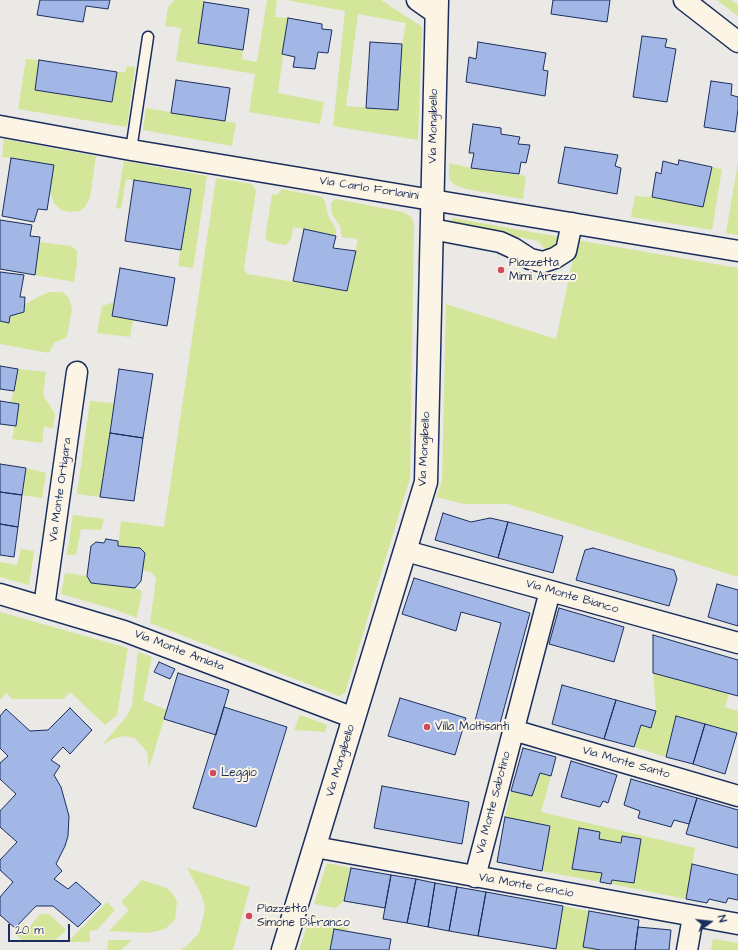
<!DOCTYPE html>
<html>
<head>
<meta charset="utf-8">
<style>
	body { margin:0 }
	#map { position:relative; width:738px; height:950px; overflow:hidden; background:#eae9e5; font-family:"Architects Daughter",sans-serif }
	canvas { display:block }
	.north { position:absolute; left:690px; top:902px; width:40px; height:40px; -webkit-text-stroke:3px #fcf5e5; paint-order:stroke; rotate:75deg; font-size:11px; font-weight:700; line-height:16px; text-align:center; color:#1b2f5e }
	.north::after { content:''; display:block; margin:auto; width:14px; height:18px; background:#1b2f5e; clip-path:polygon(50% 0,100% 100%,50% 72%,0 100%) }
	.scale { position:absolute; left:8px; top:924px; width:62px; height:18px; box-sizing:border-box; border:2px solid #1b2f5e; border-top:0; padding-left:5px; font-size:12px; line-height:14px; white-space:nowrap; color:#1b2f5e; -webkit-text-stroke:3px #fcf5e5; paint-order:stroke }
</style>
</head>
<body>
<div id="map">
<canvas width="738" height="950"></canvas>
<div class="north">N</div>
<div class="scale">20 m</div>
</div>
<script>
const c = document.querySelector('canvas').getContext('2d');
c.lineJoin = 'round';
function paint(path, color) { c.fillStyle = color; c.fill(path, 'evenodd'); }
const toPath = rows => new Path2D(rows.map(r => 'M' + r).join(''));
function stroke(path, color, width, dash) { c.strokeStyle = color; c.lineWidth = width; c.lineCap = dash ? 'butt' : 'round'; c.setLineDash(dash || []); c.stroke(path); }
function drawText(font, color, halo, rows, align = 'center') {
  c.font = font + ' "Architects Daughter",sans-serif'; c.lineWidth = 4; c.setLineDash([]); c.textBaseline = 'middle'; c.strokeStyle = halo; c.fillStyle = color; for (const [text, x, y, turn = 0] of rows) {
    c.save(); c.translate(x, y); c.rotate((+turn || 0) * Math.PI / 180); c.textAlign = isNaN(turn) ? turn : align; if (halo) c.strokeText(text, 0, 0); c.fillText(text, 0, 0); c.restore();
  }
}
paint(toPath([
	[175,0,203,0,204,2,198,43,243,50,242,59,257,62,267,0,277,0,275,17,288,18,278,93,324,102,320,124,249,112,255,74,176,61,181,28,165,26,168,7],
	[286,0,381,0,422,27,418,140,333,126,345,11],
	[358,14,406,23,402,44,397,110,346,106],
	[717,0,731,0,738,5,738,16],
	[26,59,39,60,35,90,112,102,117,72,125,72,127,66,135,67,127,127,18,109],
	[146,108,236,123,232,146,143,130],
	[4,139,96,156,90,198,85,207,79,211,69,212,61,210,54,203,50,191,12,158,2,157],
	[124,161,207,176,193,268,178,266,191,189,126,179,121,209,116,208],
	[738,162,738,235,726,233],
	[449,163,471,168,526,176,523,199,466,189,455,185,449,179],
	[712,167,722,169,712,230,631,217,635,196,652,197,703,207],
	[216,178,252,184,256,191,244,268,247,274,347,291,358,239,342,237,340,226,332,214,331,202,336,199,403,212,411,217,414,224,410,478,345,693,339,696,150,623,156,579,151,572,142,570,118,546,121,521,164,527],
	[282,189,322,197,325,201,328,215,336,229,336,236,293,227,291,239,286,245,273,243,265,239,272,194,277,195],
	[453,218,560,237,555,248,547,252,538,241,449,222],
	[577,240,738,268,738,577,508,504,464,504,436,497,442,481,446,304,556,339],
	[40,242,71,246,77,251,77,263,74,282,35,275],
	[50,292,62,292,69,298,72,309,67,337,54,343,49,353,0,344,0,321,9,323,10,316,24,312,25,304,42,295],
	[114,302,112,316,133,320,130,337,97,333,102,306],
	[18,369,46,372,43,395,55,414,53,428,44,427,42,443,12,439,19,404,11,403],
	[90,401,114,403,100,497,77,494],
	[26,468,46,473,42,498,22,495],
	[73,515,104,519,101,530,81,529,76,555,67,555],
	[21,549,34,551,29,585,0,577,0,562,17,565],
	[65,573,87,576,91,583,135,588,142,591,137,618,116,610,61,594],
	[0,612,128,648,117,715,105,725,70,692,63,699,12,699,6,693,0,700],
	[138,652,152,657,143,700,167,710,149,768,147,752,135,738,123,736,113,739,102,745,127,716,132,705],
	[653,673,729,694,725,707,738,711,738,734,676,717,666,757,634,747,641,725,651,728,656,711],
	[300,715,327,725,325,732,294,730],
	[540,773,551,776,541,812,695,848,686,899,611,884,612,880,634,883,641,839,622,836,621,843,599,839,600,832,579,828,572,869,602,873,600,882,542,871,550,826,505,817,511,791,532,796],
	[327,863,351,868,344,901,336,908,314,904],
	[187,868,250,887,233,950,181,950,187,946,199,933,205,909,202,896],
	[142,880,167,888,173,894,177,902,175,920,165,929,148,933,109,931,129,910,121,902],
	[107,902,115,910,97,930,90,931,90,942,68,942],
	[563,906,589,911,583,947,601,950,556,950],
	[40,914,49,914,66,930,54,941,23,941,15,934,24,923,29,928],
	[310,916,349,923,347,931,334,929,330,950,299,950],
	[713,939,738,943,738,950,711,950],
	[108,940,132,940,121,950,107,950]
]), '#d4e69a');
const building = toPath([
	[40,0,110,0,108,9,86,6,83,22,37,15,40,0],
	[553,0,610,0,607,22,551,14,553,0],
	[204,2,249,9,243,50,198,43,204,2],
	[288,18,322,24,322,29,332,30,328,53,318,52,315,69,293,67,295,57,282,54,288,18],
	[642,36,667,39,665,47,676,49,667,102,633,97,642,36],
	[370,42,402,44,398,110,366,108,370,42],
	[478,42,546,53,543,70,548,71,545,96,466,82,469,57,476,59,478,42],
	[39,60,117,72,112,102,35,90,39,60],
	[176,80,230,88,225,121,171,113,176,80],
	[711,81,732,84,731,95,738,97,738,109,735,132,704,127,711,81],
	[473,124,501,128,501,134,520,137,518,144,530,145,526,163,521,162,519,174,471,168,474,153,469,153,473,124],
	[565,147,618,155,615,166,621,168,617,194,558,183,565,147],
	[11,158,54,165,47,210,38,209,34,222,2,216,11,158],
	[679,160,712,167,703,207,652,197,656,172,661,174,663,161,678,165,679,160],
	[134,180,191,189,181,250,125,241,134,180],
	[0,220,32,225,30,236,40,237,35,275,0,269,0,220],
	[304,229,336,236,333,248,356,251,347,291,293,281,304,229],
	[120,268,175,278,167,326,112,316,120,268],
	[0,272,24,275,20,297,25,297,24,312,10,316,9,323,0,321,0,272],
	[0,366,18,369,14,391,0,389,0,366],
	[119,369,153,374,143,438,110,433,119,369],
	[0,401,19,404,16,426,0,424,0,401],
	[110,433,143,438,134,501,100,497,110,433],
	[0,464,26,468,22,495,0,492,0,464],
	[0,492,22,495,18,527,0,524,0,492],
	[443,513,471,522,490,518,508,522,498,558,435,540,443,513],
	[508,522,563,536,553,573,498,558,508,522],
	[0,524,18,527,14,557,0,555,0,524],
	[106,539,118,541,118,546,140,548,145,553,141,581,135,588,91,583,87,576,91,546,96,542,104,543,106,539],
	[593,548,674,570,677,579,669,606,576,580,585,550,593,548],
	[414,578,530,613,499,727,475,721,501,623,461,612,456,631,402,614,414,578],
	[717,584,738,590,738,626,708,617,717,584],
	[559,608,624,627,614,662,549,644,559,608],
	[653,635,738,660,738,696,653,673,653,635],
	[159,662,175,669,170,679,154,672,159,662],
	[178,673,229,690,216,735,164,719,178,673],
	[562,685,616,700,604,739,552,724,562,685],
	[400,698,466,718,455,755,388,736,400,698],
	[616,700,656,711,651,728,641,725,634,747,604,739,616,700],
	[224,707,287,727,256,827,193,808,224,707],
	[70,708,92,730,70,754,63,747,51,760,60,766,54,775,61,787,69,816,68,836,65,846,56,864,62,871,54,879,68,889,76,882,101,904,78,927,53,906,36,906,15,928,0,915,0,897,13,882,0,870,0,860,17,842,0,827,0,811,16,794,0,779,0,763,8,756,0,748,0,716,6,709,30,731,48,730,70,708],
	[676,716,705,724,693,764,666,757,676,716],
	[705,724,737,733,725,774,693,764,705,724],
	[523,748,556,757,551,776,540,773,532,796,511,791,523,748],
	[571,761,617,775,608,803,603,801,600,807,561,797,571,761],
	[631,779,697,798,689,824,674,820,671,827,638,818,640,811,624,805,631,779],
	[382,786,469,802,462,844,374,828,382,786],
	[697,798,738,810,738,848,686,834,697,798],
	[505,817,550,826,542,871,497,862,505,817],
	[579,828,600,832,599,839,621,843,622,836,641,839,634,883,612,880,611,884,600,882,602,873,572,869,579,828],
	[692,864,738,875,738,900,728,898,726,903,709,899,707,903,686,899,692,864],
	[351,868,391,875,385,908,344,901,351,868],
	[391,875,416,879,407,923,383,919,391,875],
	[416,879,435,883,428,927,407,923,416,879],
	[435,883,457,887,449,931,428,927,435,883],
	[457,887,486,892,478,936,449,931,457,887],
	[486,892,563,906,556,949,478,936,486,892],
	[589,911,639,920,635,950,601,950,583,947,589,911],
	[638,927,671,930,669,950,635,950,638,927],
	[334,929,391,939,389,950,330,950,334,929]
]);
paint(building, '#a3b7e6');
stroke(building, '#1b2f5e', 1);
const lane = toPath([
	[131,150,148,37]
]);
const street = toPath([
	[417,0,437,14],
	[684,0,738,42],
	[0,126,131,150,738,251],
	[432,229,500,242,513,248,530,259,543,262,555,258,566,251,572,223],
	[406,551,738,643],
	[0,594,124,631,354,718],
	[44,607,77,372],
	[513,730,738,796],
	[315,847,738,924],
	[475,877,550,591],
	[687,950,693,917]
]);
const secondary = toPath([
	[283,950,426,482,437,0]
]);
stroke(lane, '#1b2f5e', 13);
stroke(street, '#1b2f5e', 23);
stroke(secondary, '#1b2f5e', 25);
stroke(lane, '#fcf5e5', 10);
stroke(street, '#fcf5e5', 20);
stroke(secondary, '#fcf5e5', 22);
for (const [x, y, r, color] of [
	[501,270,4,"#d1495b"],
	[427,727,4,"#d1495b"],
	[213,773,4,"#d1495b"],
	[249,916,4,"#d1495b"]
]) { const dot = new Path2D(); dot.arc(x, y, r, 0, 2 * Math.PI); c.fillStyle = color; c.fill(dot); stroke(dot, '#fcf5e5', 1.5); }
drawText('12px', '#1b2f5e', '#fcf5e5', [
	["Via Mongibello",434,126,-89],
	["Via Carlo Forlanini",369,189,9],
	["Via Mongibello",425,449,-87],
	["Via Monte Ortigara",61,490,-82],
	["Via Monte Bianco",572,597,16],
	["Via Monte Amiata",179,651,21],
	["Via Mongibello",341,761,-73],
	["Via Monte Santo",626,763,16],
	["Via Monte Sabotino",494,803,-75],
	["Via Monte Cencio",526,886,10]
]);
drawText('12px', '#1b2f5e', '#fcf5e5', [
	["Piazzetta",509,263],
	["Mimì Arezzo",509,277],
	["Villa Moltisanti",435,727],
	["Leggio",221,773],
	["Piazzetta",257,909],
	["Simone Difranco",257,923]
], 'left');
</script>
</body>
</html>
